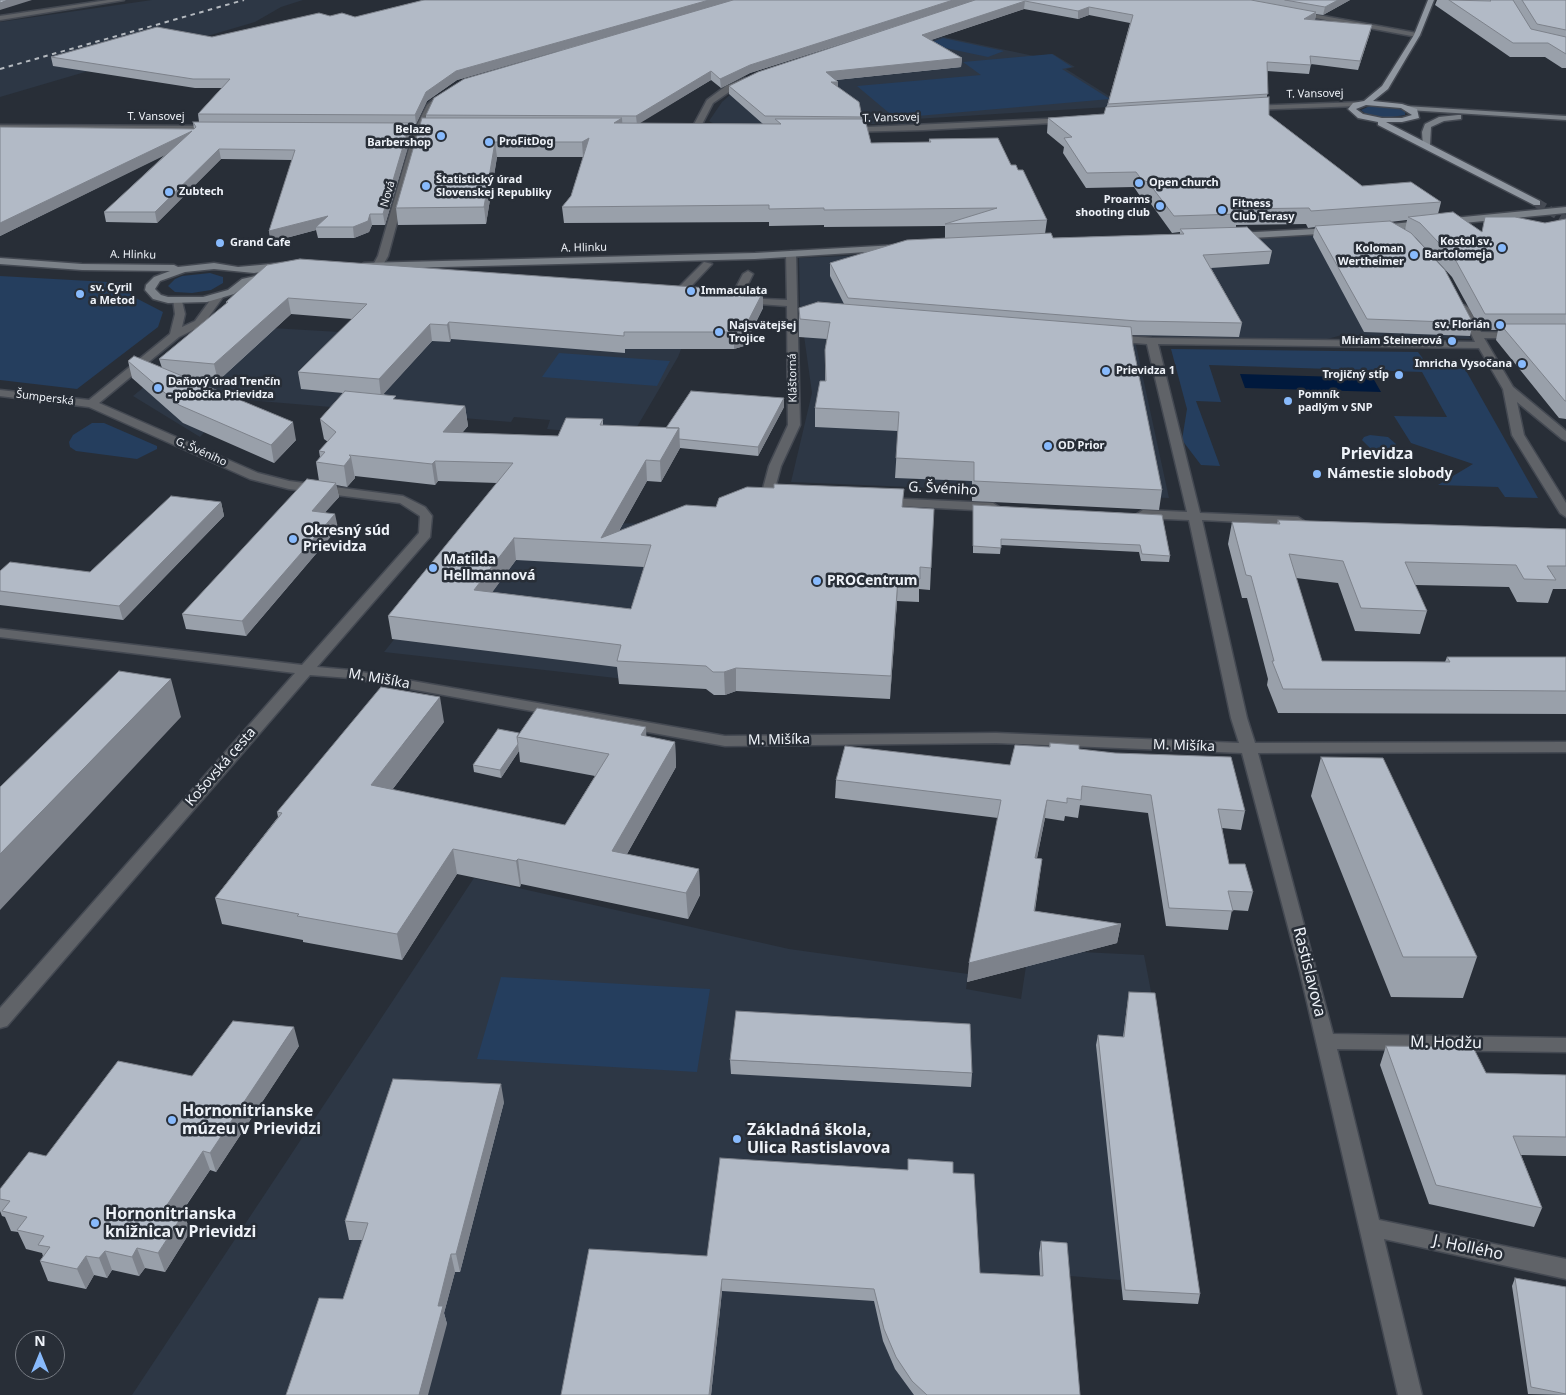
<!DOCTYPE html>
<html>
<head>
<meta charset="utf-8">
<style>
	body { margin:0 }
	#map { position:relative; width:1566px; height:1395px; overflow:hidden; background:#282e37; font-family:"Noto Sans",sans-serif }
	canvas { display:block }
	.north { position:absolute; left:15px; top:1330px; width:50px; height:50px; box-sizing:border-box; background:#282e37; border:1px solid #777c84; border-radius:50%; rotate:0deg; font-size:14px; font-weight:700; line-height:20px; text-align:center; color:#eef2f8 }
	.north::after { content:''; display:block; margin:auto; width:18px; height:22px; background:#88bafc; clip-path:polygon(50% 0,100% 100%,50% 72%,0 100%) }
</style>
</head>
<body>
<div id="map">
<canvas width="1566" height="1395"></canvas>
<div class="north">N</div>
</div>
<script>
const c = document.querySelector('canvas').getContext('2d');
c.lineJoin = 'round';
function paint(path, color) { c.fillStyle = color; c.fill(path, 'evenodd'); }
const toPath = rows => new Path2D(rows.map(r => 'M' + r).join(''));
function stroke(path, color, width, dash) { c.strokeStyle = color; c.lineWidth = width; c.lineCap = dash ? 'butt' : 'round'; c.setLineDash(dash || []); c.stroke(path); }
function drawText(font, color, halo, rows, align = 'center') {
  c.font = font + ' "Noto Sans",sans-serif'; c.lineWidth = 5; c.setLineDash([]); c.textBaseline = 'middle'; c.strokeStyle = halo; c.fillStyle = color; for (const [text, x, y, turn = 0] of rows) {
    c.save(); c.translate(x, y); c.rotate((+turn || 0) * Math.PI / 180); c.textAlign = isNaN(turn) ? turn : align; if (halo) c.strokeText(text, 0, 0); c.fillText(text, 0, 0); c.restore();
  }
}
paint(toPath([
	[152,0,303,0,281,7,255,22,0,97,0,22],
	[911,30,1034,56,1053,54,1075,67,1066,69,1125,106,915,119,917,124,714,124,709,121,722,102,731,94],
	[1391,232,1434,279,1471,339,1342,335,1320,341,1134,336,1169,498,791,482,812,393,800,307,799,258],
	[699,303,678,357,631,437,547,429,550,420,514,417,511,422,235,399,200,437,133,396,220,325,357,333],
	[489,521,718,525,687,686,384,652],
	[474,878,789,949,968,974,966,989,1021,999,1026,966,1081,952,1144,955,1153,1002,1198,1304,1123,1300,1120,1280,1070,1276,1067,1281,1077,1395,132,1395]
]), '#2d3745');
paint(toPath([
	[943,38,1004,51,988,57,926,44],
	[1052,54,1072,67,1062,69,1110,99,895,118,857,86,981,75,963,62],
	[1372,105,1397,108,1405,111,1405,115,1385,118,1366,114,1361,110],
	[210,273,223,277,223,283,211,290,192,293,175,292,168,286,175,279,182,276],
	[0,276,126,283,132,296,163,312,158,327,77,389,0,380],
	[1171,349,1418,352,1424,360,1441,368,1465,369,1538,498,1505,497,1498,487,1438,485,1473,464,1411,443,1394,416,1447,417,1422,372,1209,365,1221,402,1196,401,1220,466,1201,465,1182,440,1187,409],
	[559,353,670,361,657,386,542,377],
	[92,423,104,423,157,446,157,449,137,459,76,451,70,447,69,442,73,435],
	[1370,435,1388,437,1396,444,1394,448,1388,450,1370,448,1362,440,1364,437],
	[501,977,710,989,697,1072,477,1059]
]), '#253e5e');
paint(toPath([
	[1240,374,1373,378,1381,392,1245,388]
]), '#00193d');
stroke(toPath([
	[1537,203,1566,220]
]), '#464b54', 9, [9, 4.5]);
const street = toPath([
	[108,0,124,0,0,20,0,16,108,0],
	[1296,11,1417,33,1420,35,1417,37,1294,14,1296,11],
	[745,78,752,80,732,90,713,103,698,132,692,132,691,130,707,100,726,86,745,78],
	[435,98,442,100,434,106,424,127,438,127,442,129,421,133,388,256,383,265,397,274,392,277,384,276,373,265,378,256,414,131,391,131,387,129,391,127,416,127,427,105,435,98],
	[1362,102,1362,106,1359,106,1248,110,1244,108,1248,106,1362,102],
	[1068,118,1072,120,1071,122,924,130,846,132,842,130,846,128,1068,118],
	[0,125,213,126,217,128,213,130,0,129,0,125],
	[791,251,796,254,800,425,781,466,774,492,782,493,784,496,778,500,767,500,761,496,769,466,788,425,787,306,744,303,739,300,735,302,730,299,743,274,748,271,753,274,741,298,787,300,786,254,791,251],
	[704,262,712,264,680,298,672,298,672,294,704,262],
	[214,295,223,297,203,325,179,337,99,403,258,473,289,481,403,496,425,507,432,516,430,537,317,667,350,670,725,736,996,733,1239,743,1231,718,1189,520,1143,518,1137,514,1143,510,1187,512,1147,344,1111,341,1106,338,1111,335,1152,338,1475,342,1459,308,1464,305,1469,308,1481,332,1521,333,1521,337,1517,338,1484,338,1513,387,1566,431,1566,441,1562,439,1517,402,1524,435,1566,503,1566,517,1560,513,1512,435,1503,389,1479,348,1158,344,1200,513,1298,517,1304,521,1298,525,1202,520,1247,718,1255,743,1566,742,1566,752,1258,753,1333,1034,1566,1038,1566,1052,1337,1049,1379,1220,1566,1259,1566,1279,1384,1239,1422,1395,1398,1395,1300,972,1242,753,996,743,725,746,350,678,310,675,7,1026,0,1028,0,1008,295,673,0,637,0,629,302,665,419,533,420,516,400,503,289,489,250,479,89,407,0,396,0,390,89,400,170,334,175,314,173,299,182,301,185,314,182,327,195,321,214,295],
	[884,498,993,503,999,507,993,511,880,505,878,502,880,499,884,498]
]);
const secondary = toPath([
	[1405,106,1566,116,1566,120,1408,110,1405,110,1405,106],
	[1458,115,1461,115,1461,119,1444,121,1431,127,1430,145,1423,147,1422,132,1425,124,1439,117,1458,115],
	[1566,207,1566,213,1381,231,1376,228,1381,225,1566,207],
	[1333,228,1338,231,1336,233,1236,239,1231,236,1236,233,1333,228],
	[896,245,899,246,899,250,755,259,364,269,359,266,364,263,755,253,896,245],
	[0,258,82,264,174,265,178,267,214,263,238,267,282,263,287,266,282,269,254,273,214,269,185,272,160,281,155,289,161,295,168,297,203,297,228,290,242,279,269,273,274,276,248,283,234,294,207,302,168,303,153,299,145,290,146,285,154,277,170,271,82,270,0,264,0,258]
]);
const primary = toPath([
	[1428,0,1434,0,1420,35,1388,89,1373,101,1402,104,1417,109,1419,118,1402,122,1386,122,1540,201,1540,205,1534,205,1378,125,1378,122,1358,118,1348,109,1353,103,1364,101,1382,86,1414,35,1428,0],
	[1366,105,1401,108,1412,115,1402,118,1382,118,1363,114,1356,109,1366,105]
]);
stroke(street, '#444952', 3);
stroke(secondary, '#444952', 3);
stroke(primary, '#444952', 3);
paint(street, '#606368');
paint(secondary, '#7b8188');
paint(primary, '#9097a0');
stroke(toPath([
	[0,69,244,0]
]), '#b4b9bf', 2, [4.5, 4.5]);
paint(toPath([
	[424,0,1350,0,1323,15,1316,14,1315,20,1372,25,1370,33,1358,70,1311,64,1309,74,1267,71,1267,97,1269,115,1362,186,1441,202,1438,214,1482,232,1545,223,1566,219,1566,419,1559,418,1496,340,1498,330,1481,330,1452,277,1416,238,1414,236,1473,323,1470,336,1364,332,1313,237,1315,227,1308,228,1306,224,1236,225,1236,228,1272,251,1269,264,1211,268,1242,323,1239,337,1132,335,1133,346,1162,490,1159,510,972,501,972,481,895,478,898,431,815,427,815,408,825,381,825,350,827,339,799,337,799,308,844,304,830,276,830,263,945,238,945,226,824,227,824,225,769,226,769,222,564,223,562,207,571,196,583,157,497,157,486,224,398,225,396,208,426,118,426,115,561,50,457,80,427,101,416,124,410,124,412,133,385,225,372,225,369,232,354,238,318,238,316,230,271,242,269,231,292,160,221,159,157,223,106,222,104,212,166,154,0,236,0,127,194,129,193,122,199,122,198,114,222,88,195,88,53,66,51,57,212,37,330,16,355,17],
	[1024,9,1078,19,1089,15,1130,23,1107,106,1104,114,1048,118,1047,133,1064,147,1063,153,1086,188,1134,187,1140,196,1146,197,1172,233,1180,232,1180,234,1053,238,1045,234,1047,220,1018,170,1011,165,929,139,929,142,871,143,862,119,862,117,838,88,838,82,836,80,961,67,962,58,931,40],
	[901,25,729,86,729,94,763,124,639,123,711,80,721,88,750,73],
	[1407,220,1405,230,1390,222],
	[1437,0,1566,0,1566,68,1562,68,1545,57,1510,57,1435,5],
	[267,265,763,308,744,346,734,349,625,349,625,353,451,339,450,342,432,341,383,394,397,400,465,406,468,426,462,433,558,436,603,419,603,425,666,428,784,407,758,456,680,448,661,482,647,481,619,531,716,507,903,507,931,568,930,590,919,589,919,602,897,601,890,699,736,691,725,695,714,695,706,689,619,684,617,667,392,639,388,616,497,483,438,481,435,485,355,476,355,478,347,487,336,485,339,497,325,512,338,528,246,636,186,629,182,614,319,481,316,462,320,457,319,451,328,442,324,439,320,419,343,393,301,389,298,372,352,319,291,314,218,381,187,378,296,440,274,463,183,423,132,378,128,361,162,368,159,359,226,304,226,302],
	[516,560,644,567,631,609,492,592],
	[221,502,224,516,123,620,0,605,0,571,90,572],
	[973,505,1162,515,1170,556,1169,562,1141,561,1139,552,1001,545,1000,554,973,553],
	[1278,520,1566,529,1566,589,1553,589,1548,603,1517,602,1509,587,1415,585,1427,611,1420,634,1355,631,1338,583,1296,578,1322,661,1445,662,1447,657,1566,657,1566,714,1278,713,1267,685,1268,679,1247,598,1242,598,1228,544,1232,522,1277,524],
	[444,722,392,790,565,825,595,776,520,762,519,751,501,778,474,772,473,765,519,733,646,727,646,736,675,742,676,767,627,854,699,869,700,895,688,919,521,884,520,887,457,874,402,960,303,942,303,940,222,924,215,898,278,817,277,812],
	[1050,743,1079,749,1245,811,1241,830,1222,828,1229,864,1253,892,1248,911,1232,910,1228,930,1166,926,1148,813,1080,805,1078,818,1065,816,1064,821,1045,818,1037,858,1042,859,1035,911,1121,924,1117,943,967,982,998,818,835,798,836,780,1010,765,1049,747],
	[1321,757,1477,957,1463,998,1391,997,1311,796],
	[1129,992,1200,1294,1198,1304,1123,1300,1096,1045,1098,1035,1123,1037],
	[299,1046,216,1172,210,1170,182,1212,184,1213,190,1232,165,1272,145,1268,139,1276,112,1270,107,1278,94,1275,86,1289,48,1281,40,1261,43,1256,42,1253,26,1249,18,1232,11,1231,5,1217,2,1216,0,1211,0,1189,46,1156,192,1076],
	[1386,1046,1486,1073,1566,1075,1566,1156,1521,1155,1542,1208,1534,1227,1429,1204,1380,1065],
	[730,1060,972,1073,971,1087,731,1074],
	[504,1102,460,1272,455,1272,444,1313,447,1324,343,1299,362,1240,349,1240,345,1221],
	[953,1173,980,1273,1040,1276,1039,1253,1041,1241,1080,1395,914,1395,895,1369,883,1341,874,1301,722,1291,711,1395,561,1395,707,1256],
	[1515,1278,1566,1287,1566,1395,1528,1394,1512,1286]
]), '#99a0aa');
paint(toPath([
	[8,0,32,0,0,10,0,3],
	[709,0,736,0,457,80,427,101,416,124,415,115,426,92,456,71],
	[953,0,977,0,750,73,721,88,720,79,750,65],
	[1338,0,1350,0,1323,15,1325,7],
	[1025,1,1024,9,922,43,922,35],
	[1089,7,1089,15,1078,19,1078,11],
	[1316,12,1315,20,1304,19],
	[1372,25,1370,33,1358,70,1360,61],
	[962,58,961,67,826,81,826,72],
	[711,71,711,80,637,125,636,116],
	[831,82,838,82,838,90],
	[622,118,623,133,614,123],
	[410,123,412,133,385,225,383,214],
	[192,131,194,141,0,236,0,223],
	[589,138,583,157,582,142],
	[495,142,497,157,486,224,484,207],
	[219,149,221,159,157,223,155,212],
	[370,214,372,225,369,232,354,238,353,227],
	[328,216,316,227,316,230,271,242,269,231],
	[763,292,763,308,744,346,734,349,734,332],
	[288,298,291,314,218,381,214,364],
	[449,322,451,339,450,342,447,325],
	[430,324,432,341,381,397,379,379],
	[784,398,784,407,758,456,758,447],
	[465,406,468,426,446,452,443,432],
	[293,422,296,440,274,463,271,445],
	[679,428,680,448,661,482,660,461],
	[351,457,355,478,347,487,344,466],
	[646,460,647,481,612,543,601,538],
	[435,461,438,481,435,485,432,464],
	[336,483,339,497,314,525,312,511],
	[221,502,224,516,123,620,119,606],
	[335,514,338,528,246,636,242,621],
	[514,538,516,560,477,613,474,590],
	[898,578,897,601,890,699,891,676],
	[736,668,736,691,725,695,724,672],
	[171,679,181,717,0,910,0,854],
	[440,697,444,722,376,811,371,785],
	[646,727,647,752,641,735],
	[675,742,676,767,614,877,612,851],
	[518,744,519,751,501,778,500,770],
	[1047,800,1045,818,1033,877,1035,858],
	[453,849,457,874,402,960,397,934],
	[518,859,521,884,520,887,516,861],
	[699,869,700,895,688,919,686,893],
	[1121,924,1117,943,967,982,969,963],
	[294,1027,299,1046,216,1172,210,1153],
	[501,1084,504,1102,460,1272,456,1254],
	[203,1151,210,1170,171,1227,165,1208],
	[184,1213,190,1232,165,1272,158,1253],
	[137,1248,145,1268,139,1276,132,1257],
	[105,1251,112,1270,107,1278,99,1258],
	[451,1254,455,1272,444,1313,447,1324,428,1395,419,1395,438,1306],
	[86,1256,94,1275,86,1289,77,1269],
	[722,1279,722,1291,711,1395,709,1395]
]), '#7d828b');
const building = toPath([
	[0,0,8,0,0,3,0,0],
	[424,0,709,0,456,71,426,92,415,115,198,114,230,79,193,79,51,57,157,27,212,37,319,13,330,16,342,13,355,17,424,0],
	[733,0,953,0,750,65,720,79,711,71,636,116,426,115,434,98,464,79,733,0],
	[975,0,1251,0,1316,12,1304,19,1372,25,1360,61,1310,56,1311,65,1267,62,1268,94,1108,104,1133,15,1089,7,1078,11,1025,1,922,35,962,58,826,72,838,82,831,82,859,102,862,117,765,116,729,86,758,72,975,0],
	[1285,0,1338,0,1325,7,1285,0],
	[1449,0,1491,1,1490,0,1513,0,1531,29,1566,37,1566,54,1548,43,1513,43,1449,0],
	[1522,0,1566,0,1566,30,1537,24,1522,0],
	[1269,97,1269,115,1362,186,1411,182,1441,202,1311,211,1309,208,1233,209,1238,214,1174,216,1148,182,1142,180,1136,172,1087,173,1064,138,1072,137,1048,118,1104,114,1106,107,1269,97],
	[422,118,622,118,614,123,781,124,775,119,865,119,871,143,931,142,929,139,998,138,1011,165,1016,165,1018,170,1023,170,1047,220,945,224,997,208,824,210,824,208,769,209,769,205,562,207,571,196,589,138,582,142,495,142,484,207,396,208,422,118],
	[193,122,410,123,383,214,370,214,368,221,353,227,316,227,328,216,269,231,295,150,219,149,155,212,104,212,192,131,0,223,0,127,194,129,196,127,193,122],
	[1453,212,1482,232,1485,217,1515,217,1545,223,1566,219,1566,314,1485,314,1456,261,1420,223,1408,217,1453,212],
	[1390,221,1411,233,1445,270,1473,323,1367,319,1315,226,1390,221],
	[1247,227,1272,251,1203,255,1242,323,1137,321,848,298,830,263,907,240,1051,233,1053,238,1184,234,1180,229,1247,227],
	[300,259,763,292,744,329,734,332,624,332,624,336,449,322,447,325,430,324,379,379,298,372,367,304,288,298,214,364,159,359,228,302,226,302,267,265,300,259],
	[818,302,1131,327,1133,346,1162,490,974,481,974,462,896,458,899,412,815,408,820,381,826,381,825,350,830,322,800,319,799,308,818,302],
	[1500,324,1566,324,1566,401,1565,401,1500,324],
	[134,356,293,422,271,445,179,405,128,361,134,356],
	[345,391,396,396,393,399,465,406,443,432,558,436,566,418,603,419,600,425,679,428,660,461,646,460,601,538,686,505,716,507,719,498,747,487,774,488,774,484,904,489,902,507,934,509,931,568,920,567,920,579,898,578,891,676,736,668,724,672,713,672,706,666,617,661,621,645,388,616,513,463,435,461,432,464,349,455,351,457,344,466,316,462,325,452,319,451,336,432,320,419,345,391],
	[514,538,651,545,631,609,474,590,514,538],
	[691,391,784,398,758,447,679,439,679,428,666,428,691,391],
	[307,479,336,483,312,511,335,514,242,621,182,614,307,479],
	[171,496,221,502,119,606,0,591,0,571,10,562,90,572,171,496],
	[973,505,1162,515,1170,556,1142,554,1140,545,1001,539,1001,548,973,546,973,505],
	[1278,520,1566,529,1566,566,1547,566,1556,580,1524,579,1516,565,1405,562,1427,611,1361,608,1343,561,1289,554,1322,661,1450,662,1447,657,1566,657,1566,691,1283,689,1272,661,1274,661,1251,576,1246,575,1232,522,1280,524,1278,520],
	[119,671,171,679,0,854,0,787,119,671],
	[381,687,440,697,371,785,565,825,609,754,517,737,537,708,646,727,641,735,675,742,612,851,699,869,686,893,518,859,516,861,453,849,397,934,297,916,299,914,215,898,282,813,277,812,381,687],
	[498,729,519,733,517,737,518,744,500,770,473,765,498,729],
	[1050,743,1079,745,1079,749,1115,753,1231,757,1245,811,1218,809,1229,864,1245,864,1253,892,1228,891,1233,911,1169,908,1151,795,1082,786,1081,800,1067,798,1067,803,1047,800,1035,858,1042,859,1034,911,1121,924,969,963,1001,800,836,780,845,746,1010,765,1015,745,1050,747,1050,743],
	[1321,757,1383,758,1477,957,1403,957,1321,757],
	[1129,992,1155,993,1200,1294,1125,1290,1098,1035,1124,1037,1129,992],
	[736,1011,970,1024,972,1073,730,1060,736,1011],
	[233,1021,294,1027,210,1153,203,1151,165,1208,184,1213,158,1253,137,1248,132,1257,105,1251,99,1258,86,1256,77,1269,40,1261,50,1247,38,1245,44,1236,17,1230,27,1217,2,1211,10,1201,0,1199,0,1189,29,1152,46,1156,118,1061,192,1076,233,1021],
	[1386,1046,1473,1047,1486,1073,1566,1075,1566,1137,1513,1136,1542,1208,1436,1185,1386,1046],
	[393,1079,501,1084,456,1254,451,1254,438,1306,443,1306,419,1395,286,1395,319,1298,343,1299,368,1223,345,1221,393,1079],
	[720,1158,908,1170,908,1159,953,1162,953,1173,974,1174,980,1273,1043,1276,1041,1241,1067,1243,1080,1395,927,1395,912,1381,896,1357,884,1329,874,1289,722,1279,709,1395,561,1395,589,1249,707,1256,720,1158],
	[1515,1278,1566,1287,1566,1394,1531,1387,1515,1278]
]);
paint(building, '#b2bac6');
stroke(building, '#7d828b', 1);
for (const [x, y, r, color] of [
	[441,136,5,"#88bafc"],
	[489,142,5,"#88bafc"],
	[1139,183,5,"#88bafc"],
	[426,186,5,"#88bafc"],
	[169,192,5,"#88bafc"],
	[1160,206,5,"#88bafc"],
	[1222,210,5,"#88bafc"],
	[220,243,5,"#88bafc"],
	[1502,248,5,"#88bafc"],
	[1414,255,5,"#88bafc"],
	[691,291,5,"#88bafc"],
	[80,294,5,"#88bafc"],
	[1500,325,5,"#88bafc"],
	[719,332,5,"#88bafc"],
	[1452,341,5,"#88bafc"],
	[1522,364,5,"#88bafc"],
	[1106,371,5,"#88bafc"],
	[1399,375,5,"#88bafc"],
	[158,388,5,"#88bafc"],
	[1288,401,5,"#88bafc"],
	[1048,446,5,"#88bafc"],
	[1317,474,5,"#88bafc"],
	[293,539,5,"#88bafc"],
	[433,568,5,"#88bafc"],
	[817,581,5,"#88bafc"],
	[172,1120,5,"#88bafc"],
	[737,1139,5,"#88bafc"],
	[95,1223,5,"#88bafc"]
]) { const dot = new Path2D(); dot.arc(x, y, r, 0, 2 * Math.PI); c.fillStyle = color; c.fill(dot); stroke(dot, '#282e37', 2); }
drawText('11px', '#eef2f8', '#282e37', [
	["T. Vansovej",1315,94,-1],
	["T. Vansovej",156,117],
	["T. Vansovej",891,118,-1],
	["Nová",388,194,-74],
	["A. Hlinku",584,248,-1],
	["A. Hlinku",133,255,1],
	["Kláštorná",793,378,-91],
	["Šumperská",45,398,7],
	["G. Švéniho",201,452,24]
]);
drawText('bold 11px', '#eef2f8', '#282e37', [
	["Belaze",431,130,"right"],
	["Barbershop",431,143,"right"],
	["ProFitDog",499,142],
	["Štatistický úrad",436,180],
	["Slovenskej Republiky",436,193],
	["Open church",1149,183],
	["Zubtech",179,192],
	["Proarms",1150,200,"right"],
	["shooting club",1150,213,"right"],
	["Fitness",1232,204],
	["Club Terasy",1232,217],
	["Kostol sv.",1492,242,"right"],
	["Bartolomeja",1492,255,"right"],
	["Grand Cafe",230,243],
	["Koloman",1404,249,"right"],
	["Wertheimer",1404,262,"right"],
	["sv. Cyril",90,288],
	["a Metod",90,301],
	["Immaculata",701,291],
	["sv. Florián",1490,325,"right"],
	["Najsvätejšej",729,326],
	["Trojice",729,339],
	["Miriam Steinerová",1442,341,"right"],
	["Imricha Vysočana",1512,364,"right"],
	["Prievidza 1",1116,371],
	["Trojičný stĺp",1389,375,"right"],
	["Daňový úrad Trenčín",168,382],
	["- pobočka Prievidza",168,395],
	["Pomník",1298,395],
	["padlým v SNP",1298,408],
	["OD Prior",1058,446]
], 'left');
drawText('bold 14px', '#eef2f8', '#282e37', [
	["Námestie slobody",1327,474],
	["Okresný súd",303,531],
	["Prievidza",303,547],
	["Matilda",443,560],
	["Hellmannová",443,576],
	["PROCentrum",827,581]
], 'left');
drawText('14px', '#eef2f8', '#282e37', [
	["G. Švéniho",943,489,3],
	["M. Mišíka",379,679,10],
	["M. Mišíka",779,740,-1],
	["M. Mišíka",1184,746,2],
	["Košovská cesta",221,767,-49]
]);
drawText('bold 16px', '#eef2f8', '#282e37', [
	["Prievidza",1377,454]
]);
drawText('16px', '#eef2f8', '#282e37', [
	["Rastislavova",1309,972,76],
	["M. Hodžu",1446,1043,1],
	["J. Hollého",1468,1248,12]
]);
drawText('bold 16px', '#eef2f8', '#282e37', [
	["Hornonitrianske",182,1111],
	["múzeu v Prievidzi",182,1129],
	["Základná škola,",747,1130],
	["Ulica Rastislavova",747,1148],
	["Hornonitrianska",105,1214],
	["knižnica v Prievidzi",105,1232]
], 'left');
</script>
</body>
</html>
